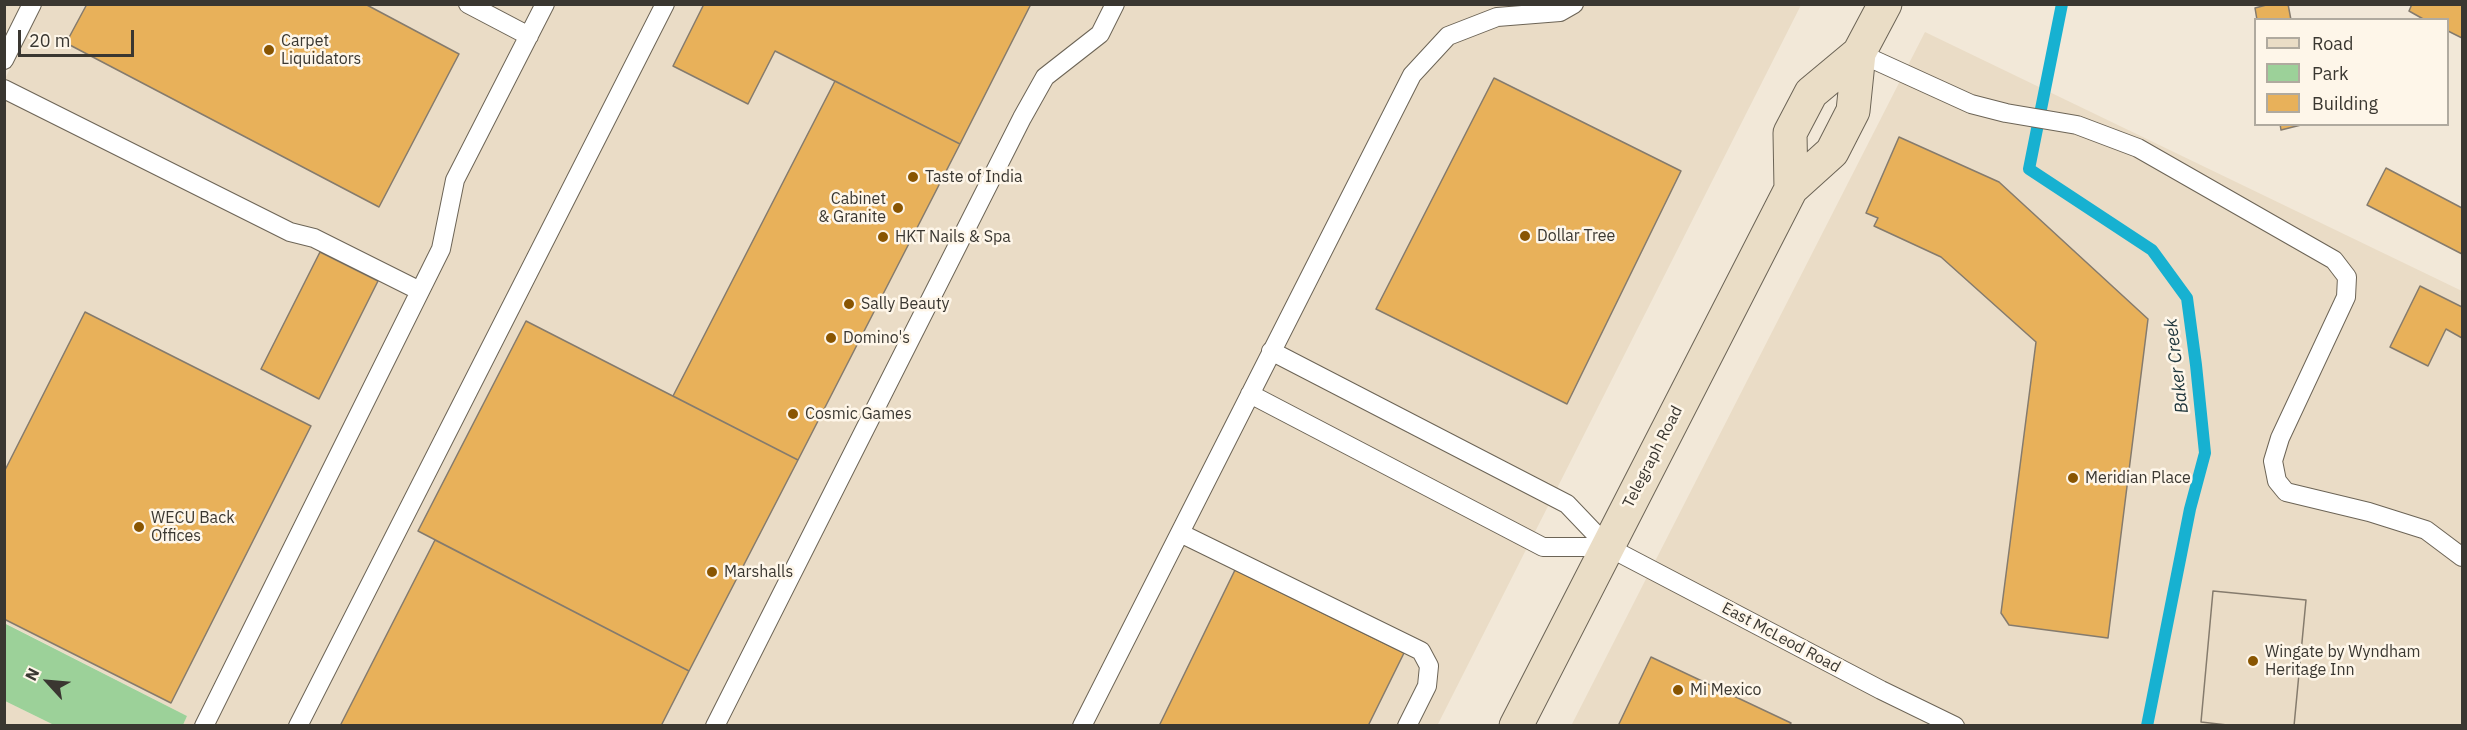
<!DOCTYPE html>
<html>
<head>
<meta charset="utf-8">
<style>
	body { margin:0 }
	#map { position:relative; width:2467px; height:730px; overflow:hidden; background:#f2e8d8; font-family:"IBM Plex Sans",sans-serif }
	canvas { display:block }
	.frame { position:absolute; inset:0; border:6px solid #3a3731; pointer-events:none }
	.legend { position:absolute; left:2254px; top:18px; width:195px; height:108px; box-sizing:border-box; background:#fef6e9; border:2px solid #b0aa9f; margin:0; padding:8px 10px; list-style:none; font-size:18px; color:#3a3731 }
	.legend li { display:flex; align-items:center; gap:12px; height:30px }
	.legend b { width:30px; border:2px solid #b0aa9f }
	.north { position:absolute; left:18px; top:652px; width:60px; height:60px; -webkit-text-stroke:4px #fef6e9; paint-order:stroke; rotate:296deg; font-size:16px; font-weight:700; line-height:24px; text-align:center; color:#3a3731 }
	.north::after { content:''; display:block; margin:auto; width:21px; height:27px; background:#3a3731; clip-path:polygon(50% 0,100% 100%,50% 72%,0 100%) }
	.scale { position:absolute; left:18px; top:30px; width:116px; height:27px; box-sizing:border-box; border:3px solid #3a3731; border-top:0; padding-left:8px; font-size:18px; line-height:21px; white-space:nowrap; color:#3a3731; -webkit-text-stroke:4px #fef6e9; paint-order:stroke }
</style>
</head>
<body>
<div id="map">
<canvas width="2467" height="730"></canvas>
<div class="frame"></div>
<ul class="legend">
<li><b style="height:8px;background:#eaddc6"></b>Road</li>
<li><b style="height:16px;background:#9cd199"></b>Park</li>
<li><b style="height:16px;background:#e8b15a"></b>Building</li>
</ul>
<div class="north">N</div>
<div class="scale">20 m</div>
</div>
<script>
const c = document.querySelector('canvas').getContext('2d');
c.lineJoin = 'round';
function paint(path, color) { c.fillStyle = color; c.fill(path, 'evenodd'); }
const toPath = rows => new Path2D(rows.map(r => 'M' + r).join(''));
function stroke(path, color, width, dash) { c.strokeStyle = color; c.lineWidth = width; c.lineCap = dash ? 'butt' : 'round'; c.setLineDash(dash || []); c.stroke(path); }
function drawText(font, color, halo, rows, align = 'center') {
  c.font = font + ' "IBM Plex Sans",sans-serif'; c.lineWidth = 5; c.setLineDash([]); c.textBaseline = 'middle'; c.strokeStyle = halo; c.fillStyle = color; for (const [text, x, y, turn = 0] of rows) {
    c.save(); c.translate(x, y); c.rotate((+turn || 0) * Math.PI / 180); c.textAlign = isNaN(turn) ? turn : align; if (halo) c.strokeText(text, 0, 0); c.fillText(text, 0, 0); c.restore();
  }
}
paint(toPath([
	[5,4,1801,5,1437,726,183,725,187,716,5,623,4,81,24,40,5,30],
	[1925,32,2462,291,2462,725,1571,726],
	[4,701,5,701,54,725,5,725]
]), '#eadcc6');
paint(toPath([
	[4,623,187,716,183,725,54,725,5,701]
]), '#9cd199');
stroke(toPath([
	[2062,4,2029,169,2152,250,2187,298,2196,365,2205,453,2190,509,2147,726]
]), '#17b1d1', 12);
const building = toPath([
	[87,4,365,4,459,54,379,207,66,43,87,4],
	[704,4,1031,4,960,144,775,51,748,104,673,66,704,4],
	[2270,4,2288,4,2291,20,2257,20,2255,8,2270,4],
	[2412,4,2462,4,2462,38,2448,31,2448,20,2425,20,2409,11,2412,4],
	[1494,78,1681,171,1567,404,1376,309,1494,78],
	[835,81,960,144,798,460,673,396,835,81],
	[2280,124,2305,124,2281,130,2280,124],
	[1899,137,1999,182,2148,319,2108,638,2009,625,2001,613,2036,342,1941,257,1874,226,1878,218,1866,213,1899,137],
	[2386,168,2462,208,2462,254,2367,205,2386,168],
	[320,252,378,281,319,399,261,369,320,252],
	[2420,286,2462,307,2462,338,2446,329,2428,366,2390,347,2420,286],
	[85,312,311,426,171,703,4,619,4,472,85,312],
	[526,321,798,460,689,671,418,531,526,321],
	[435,540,689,671,661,726,340,726,435,540],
	[1235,570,1404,653,1368,726,1159,726,1235,570],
	[2213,591,2306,600,2294,726,2236,726,2201,722,2213,591],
	[2213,591,2306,600,2294,726,2236,726,2201,722,2213,591],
	[1651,657,1791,723,1789,726,1618,726,1651,657]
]);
paint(building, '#e8b15a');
stroke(building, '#857b6d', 1.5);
const lane = toPath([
	[468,4,529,36],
	[1859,53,1971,104,2006,113,2077,125,2138,148,2334,260,2347,277,2346,297,2280,438,2273,461,2277,481,2286,492,2369,512,2426,530,2462,557],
	[4,60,32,4],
	[4,89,290,232,314,238,420,291],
	[1271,351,1567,504,1608,547,1881,690,1955,726],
	[1250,394,1543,547,1608,547],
	[1180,533,1421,651,1429,666,1427,686,1407,726],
	[204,726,441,249,455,180,545,4],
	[298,726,665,4],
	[715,726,1022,118,1045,77,1100,34,1115,4],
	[1082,726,1412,75,1448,36,1497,17,1560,12,1574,4]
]);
const secondary = toPath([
	[1791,189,1790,133,1811,93,1859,53],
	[1516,726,1791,189,1832,152,1853,111,1859,53,1885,4]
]);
stroke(lane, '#6c6456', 20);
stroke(secondary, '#6c6456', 35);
stroke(lane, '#fff', 18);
stroke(secondary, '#eaddc6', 33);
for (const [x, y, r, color] of [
	[269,50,6,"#895501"],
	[913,177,6,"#895501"],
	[898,208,6,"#895501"],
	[1525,236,6,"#895501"],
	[883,237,6,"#895501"],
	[849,304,6,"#895501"],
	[831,338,6,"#895501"],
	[793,414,6,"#895501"],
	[2073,478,6,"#895501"],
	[139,527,6,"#895501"],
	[712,572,6,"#895501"],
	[2253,661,6,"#895501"],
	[1678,690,6,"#895501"]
]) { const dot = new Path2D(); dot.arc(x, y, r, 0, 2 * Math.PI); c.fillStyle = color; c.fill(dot); stroke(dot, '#fef6e9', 2); }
drawText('16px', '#3a3731', '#fef6e9', [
	["Carpet",281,41],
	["Liquidators",281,59],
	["Taste of India",925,177],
	["Cabinet",886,199,"right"],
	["& Granite",886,217,"right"],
	["Dollar Tree",1537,236],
	["HKT Nails & Spa",895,237],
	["Sally Beauty",861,304],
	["Domino's",843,338],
	["Cosmic Games",805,414],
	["Meridian Place",2085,478],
	["WECU Back",151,518],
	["Offices",151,536],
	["Marshalls",724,572],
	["Wingate by Wyndham",2265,652],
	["Heritage Inn",2265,670],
	["Mi Mexico",1690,690]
], 'left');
drawText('16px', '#3a3731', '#fef6e9', [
	["Telegraph Road",1653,457,-63],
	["East McLeod Road",1781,638,28]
]);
drawText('italic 18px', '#20373d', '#fef6e9', [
	["Baker Creek",2177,366,-97]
]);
</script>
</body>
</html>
